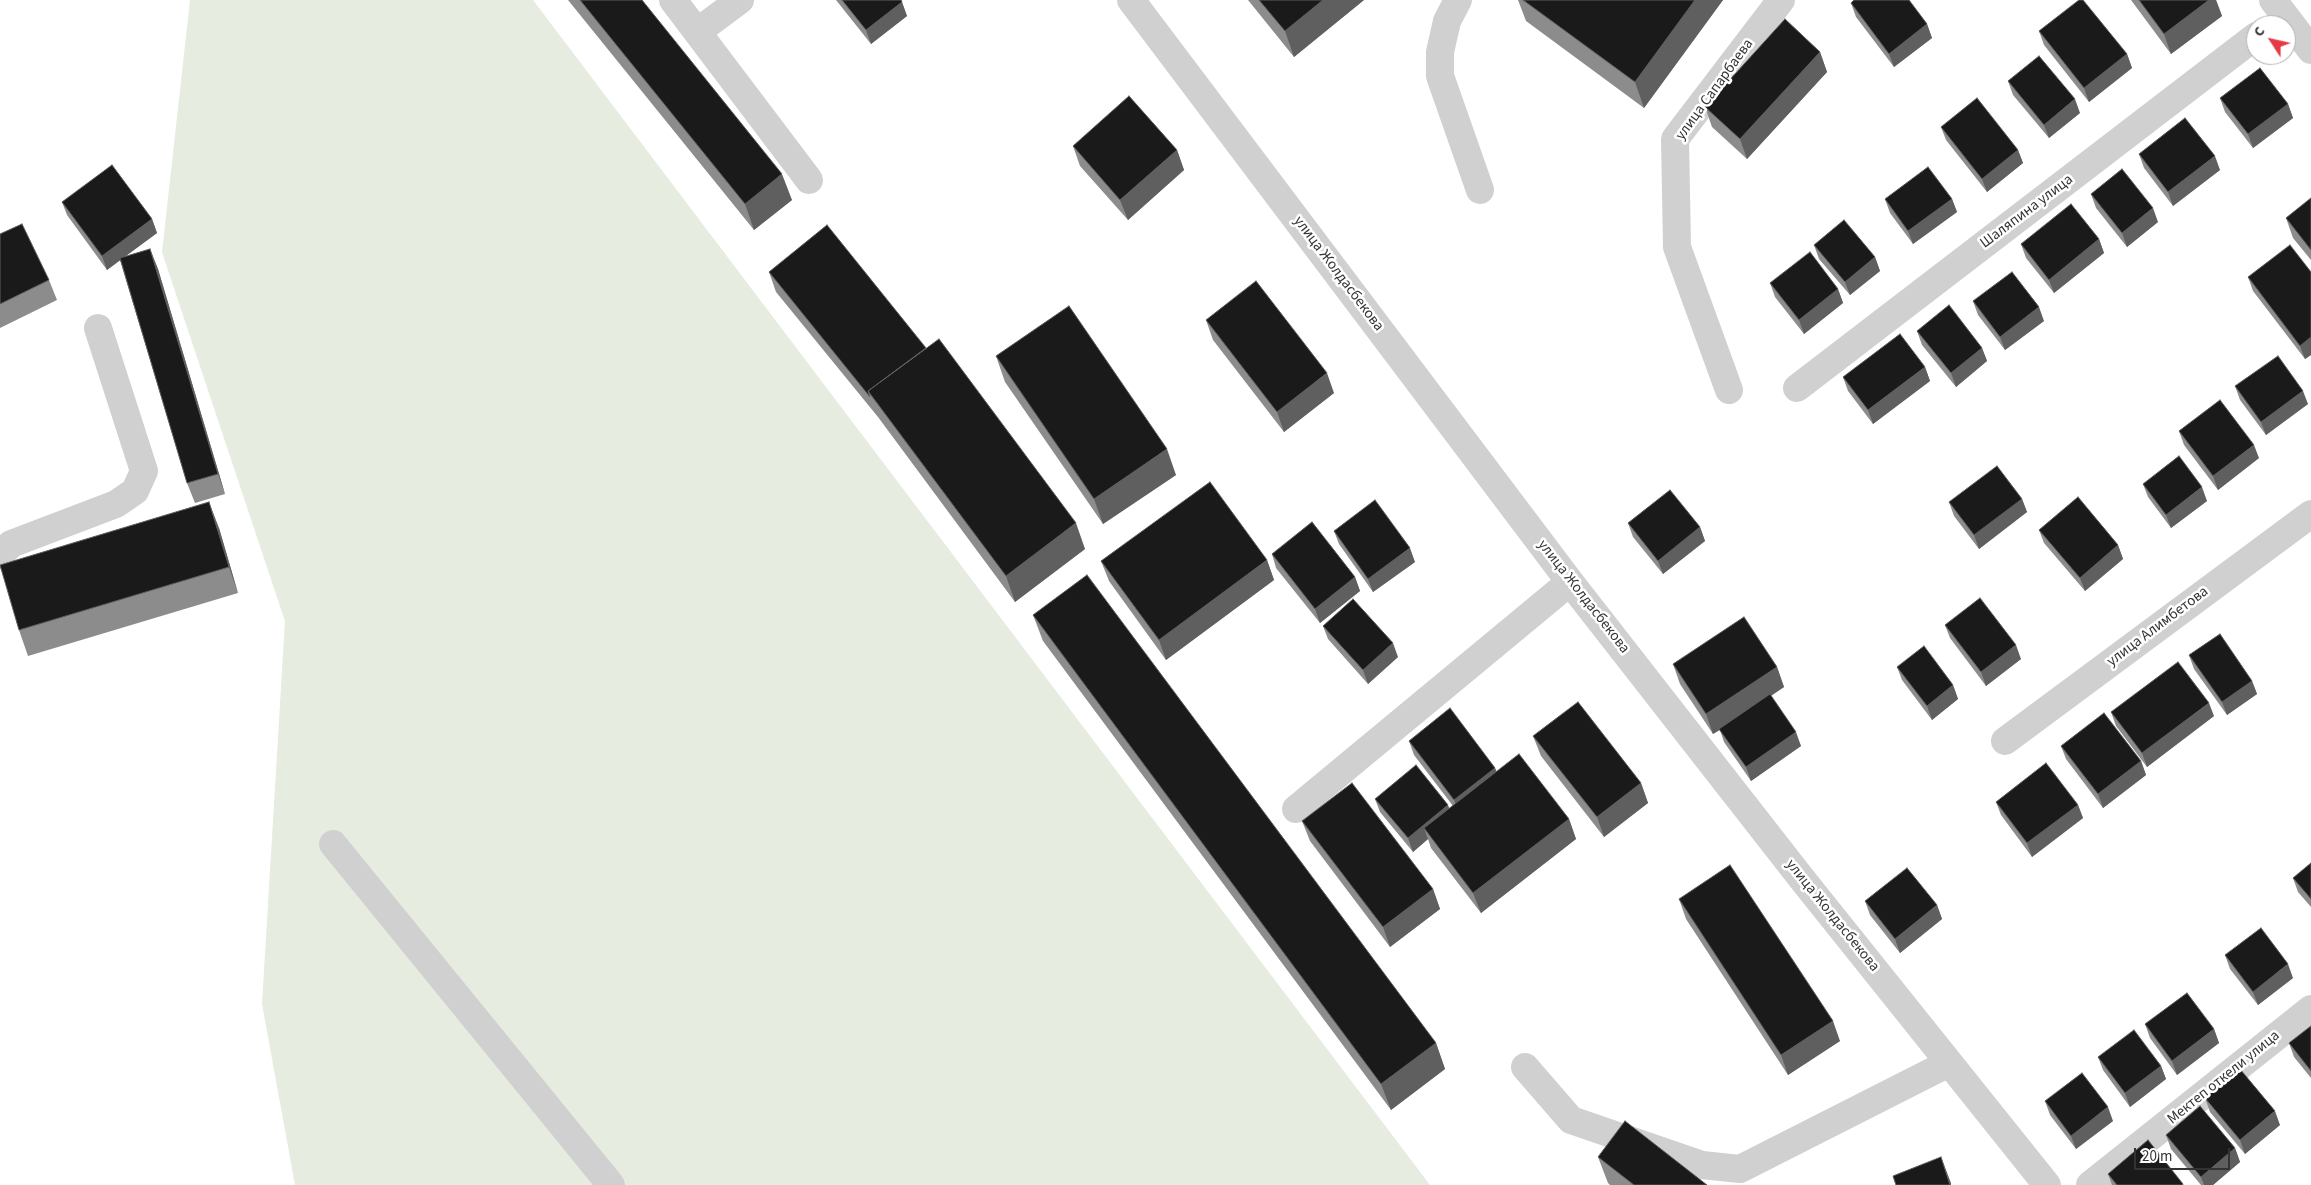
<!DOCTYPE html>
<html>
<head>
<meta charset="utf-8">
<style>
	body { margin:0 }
	#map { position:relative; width:2311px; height:1185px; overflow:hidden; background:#fff; font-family:"Source Sans 3",sans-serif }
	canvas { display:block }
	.north { position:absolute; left:2246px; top:15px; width:50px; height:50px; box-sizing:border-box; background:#fff; border:1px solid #adadad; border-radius:50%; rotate:305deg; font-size:14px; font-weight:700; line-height:20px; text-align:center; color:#333 }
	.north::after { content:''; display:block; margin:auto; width:18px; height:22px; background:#e63946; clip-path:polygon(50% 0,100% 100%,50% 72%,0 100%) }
	.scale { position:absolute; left:2134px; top:1148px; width:96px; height:22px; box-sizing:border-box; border:2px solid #333; border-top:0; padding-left:6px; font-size:15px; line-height:18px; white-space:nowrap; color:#333; -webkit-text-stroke:4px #fff; paint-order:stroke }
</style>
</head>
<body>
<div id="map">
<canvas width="2311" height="1185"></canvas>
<div class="north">С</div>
<div class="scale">20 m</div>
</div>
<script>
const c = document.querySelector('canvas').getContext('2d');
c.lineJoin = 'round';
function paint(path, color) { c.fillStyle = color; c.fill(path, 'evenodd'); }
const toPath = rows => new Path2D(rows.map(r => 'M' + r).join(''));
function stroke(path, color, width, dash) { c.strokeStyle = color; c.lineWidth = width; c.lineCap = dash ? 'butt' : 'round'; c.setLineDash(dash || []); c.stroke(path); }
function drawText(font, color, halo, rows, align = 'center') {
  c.font = font + ' "Source Sans 3",sans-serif'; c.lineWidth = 5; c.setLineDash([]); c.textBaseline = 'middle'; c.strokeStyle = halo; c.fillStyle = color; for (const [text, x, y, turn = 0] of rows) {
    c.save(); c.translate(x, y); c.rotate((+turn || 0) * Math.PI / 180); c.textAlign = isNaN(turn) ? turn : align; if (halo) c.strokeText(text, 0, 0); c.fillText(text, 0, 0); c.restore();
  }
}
paint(toPath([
	[190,0,533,0,1430,1185,295,1185,262,1004,285,621,162,252]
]), '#e6ecdf');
stroke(toPath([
	[673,0,809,180],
	[1131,0,1570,582,1802,879,2047,1185],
	[1458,0,1447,21,1440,52,1440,76,1480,190],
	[2273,0,2311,50],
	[697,32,740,0],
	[1797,388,2256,36],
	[1729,390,1677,247,1675,139,1781,0],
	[0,555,11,544,116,504,135,491,144,471,98,328],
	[2005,741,2311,514],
	[1296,809,1570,582],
	[333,844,611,1185],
	[1525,1067,1571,1120,1702,1165,1740,1169,1949,1063],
	[2090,1185,2311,1009]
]), '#d0d0d0', 28);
paint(toPath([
	[568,0,642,0,792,200,754,230],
	[836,0,901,0,907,16,871,44],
	[1248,0,1364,0,1294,57],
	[1518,0,1723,0,1644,108,1526,21],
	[2131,0,2216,0,2222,16,2171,54],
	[1851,3,1927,24,1932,38,1894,67,1856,17],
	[2039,31,2127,54,2132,68,2089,102,2044,45],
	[1820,52,1827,72,1747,159,1712,127,1705,107],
	[2008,81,2080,113,2049,138,2013,95],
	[2220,98,2288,104,2293,118,2253,148,2225,112],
	[1941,127,2018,150,2023,163,1987,192,1946,140],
	[1073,146,1177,150,1184,170,1128,220,1080,166],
	[2139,154,2220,170,2173,206,2144,168],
	[2091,194,2158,222,2127,247,2096,208],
	[2311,198,2311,260,2293,238,2286,218],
	[1885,199,1952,199,1957,212,1913,244,1890,213],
	[62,202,152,219,157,233,124,257,150,249,158,269,225,494,195,503,187,483,120,260,107,270,67,215],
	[0,231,0,234,49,280,57,300,0,328],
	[2099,239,2104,253,2054,293,2026,258,2021,244],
	[1814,245,1875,257,1880,271,1850,295,1819,259],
	[769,272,1085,549,1015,602,878,417,776,292],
	[2311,272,2311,355,2305,359,2253,291,2248,277],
	[1770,283,1838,289,1843,303,1804,334,1775,297],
	[1973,301,2044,321,2005,350,1978,315],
	[1206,320,1334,393,1284,432,1213,340],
	[1917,331,1982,348,1987,361,1956,387,1922,345],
	[996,356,1176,475,1103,524,1005,382],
	[1925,367,1930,381,1873,424,1848,391,1843,377],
	[2235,386,2308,404,2266,435,2240,400],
	[2179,431,2259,458,2218,490,2184,445],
	[2143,484,2207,501,2171,528,2148,497],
	[2022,499,2027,512,1979,549,1954,516,1949,502],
	[1628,523,1700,527,1705,541,1663,574,1633,537],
	[219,528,238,593,28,656,19,630],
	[2039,530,2118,545,2123,559,2085,591,2044,543],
	[1334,531,1415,562,1373,592,1339,544],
	[1272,554,1355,577,1360,591,1320,623,1276,568],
	[1267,560,1274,580,1166,660,1109,581,1101,561],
	[1033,615,1436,1043,1445,1069,1391,1110,1043,641],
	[1945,625,2021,659,1986,686,1950,638],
	[1323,626,1398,657,1368,684,1328,639],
	[2189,655,2252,681,2257,694,2227,715,2194,669],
	[1673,664,1777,667,1784,687,1771,696,1801,746,1751,781,1724,742,1720,730,1713,734,1680,684],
	[1897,667,1953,685,1958,699,1932,720,1902,680],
	[2111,712,2214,716,2147,767,2116,726],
	[1533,736,1641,783,1648,803,1604,837,1541,756],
	[1409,741,1495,768,1497,772,1569,819,1576,839,1481,913,1431,848,1428,839,1413,852,1380,812,1375,799,1449,809,1453,806,1414,755],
	[2061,746,2141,761,2146,775,2103,808,2066,759],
	[1996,802,2078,805,2083,818,2032,857,2001,815],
	[1302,821,1433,889,1440,909,1390,947,1310,841],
	[2311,863,2311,907,2298,892,2293,878],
	[1679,899,1840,1041,1788,1075,1686,919],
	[1865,901,1937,905,1942,919,1900,953,1870,915],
	[2225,955,2293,978,2258,1005,2230,969],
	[2145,1024,2214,1029,2219,1043,2177,1075,2150,1038],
	[2311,1026,2311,1078,2294,1057,2289,1043],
	[2098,1057,2161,1066,2166,1079,2130,1107,2103,1070],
	[2205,1098,2280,1125,2245,1154,2210,1112],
	[2045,1101,2113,1121,2076,1149,2050,1115],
	[2166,1135,2235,1148,2240,1162,2213,1185,2201,1185,2171,1149],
	[1598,1157,1707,1185,1610,1185,1608,1183],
	[2108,1174,2183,1184,2184,1185,2112,1185]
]), '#8c8c8c');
paint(toPath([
	[1323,0,1364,0,1294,57,1285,31],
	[1695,0,1723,0,1644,108,1635,82],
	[2209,0,2216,0,2222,16,2171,54,2164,34],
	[902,2,907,16,871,44,866,30],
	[1927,24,1932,38,1894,67,1889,54],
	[1820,52,1827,72,1747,159,1740,139],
	[2127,54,2132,68,2089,102,2084,88],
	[2075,99,2080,113,2049,138,2044,125],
	[2288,104,2293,118,2253,148,2248,134],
	[1177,150,1184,170,1128,220,1120,200],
	[2018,150,2023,163,1987,192,1982,179],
	[2215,156,2220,170,2173,206,2168,192],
	[782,174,792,200,754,230,745,204],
	[1952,199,1957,212,1913,244,1908,231],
	[2153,208,2158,222,2127,247,2122,233],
	[152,219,157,233,107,270,102,256],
	[2099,239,2104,253,2054,293,2049,280],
	[150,249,158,269,225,494,218,474],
	[1875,257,1880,271,1850,295,1845,282],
	[1838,289,1843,303,1804,334,1799,320],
	[2039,307,2044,321,2005,350,2000,337],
	[2311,337,2311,355,2305,359,2300,346],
	[1982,348,1987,361,1956,387,1951,373],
	[1925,367,1930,381,1873,424,1868,410],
	[1327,373,1334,393,1284,432,1277,412],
	[2303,391,2308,404,2266,435,2261,422],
	[2254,445,2259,458,2218,490,2213,476],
	[1167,449,1176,475,1103,524,1094,499],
	[2202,487,2207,501,2171,528,2166,515],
	[2022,499,2027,512,1979,549,1974,535],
	[209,502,219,528,238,593,229,567],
	[1076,523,1085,549,1015,602,1006,576],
	[1700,527,1705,541,1663,574,1658,561],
	[2118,545,2123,559,2085,591,2080,578],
	[1410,548,1415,562,1373,592,1368,579],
	[1267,560,1274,580,1166,660,1159,640],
	[1355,577,1360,591,1320,623,1315,609],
	[1393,643,1398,657,1368,684,1363,670],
	[2016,645,2021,659,1986,686,1981,672],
	[1777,667,1784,687,1713,734,1706,714],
	[2252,681,2257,694,2227,715,2222,702],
	[1953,685,1958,699,1932,720,1927,706],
	[2209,703,2214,716,2147,767,2142,753],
	[1796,732,1801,746,1751,781,1746,767],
	[2141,761,2146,775,2103,808,2098,794],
	[1495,768,1500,781,1459,813,1454,800],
	[1641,783,1648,803,1604,837,1597,817],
	[1448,805,1453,818,1424,828,1428,839,1413,852,1408,838],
	[2078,805,2083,818,2032,857,2027,843],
	[1569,819,1576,839,1481,913,1473,893],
	[1433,889,1440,909,1390,947,1383,927],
	[1937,905,1942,919,1900,953,1895,939],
	[2288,964,2293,978,2258,1005,2253,992],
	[1833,1021,1840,1041,1788,1075,1781,1055],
	[2214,1029,2219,1043,2177,1075,2172,1061],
	[1436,1043,1445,1069,1391,1110,1381,1084],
	[2161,1066,2166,1079,2130,1107,2125,1093],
	[2108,1107,2113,1121,2076,1149,2071,1136],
	[2275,1111,2280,1125,2245,1154,2240,1140],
	[2235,1148,2240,1162,2213,1185,2204,1185,2201,1177],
	[1941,1157,1951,1183,1951,1185,1950,1185]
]), '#5f5f5f');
const building = toPath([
	[580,0,642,0,782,174,745,204,580,0],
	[842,0,901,0,902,2,866,30,842,0],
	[1259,0,1323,0,1285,31,1259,0],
	[1523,0,1695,0,1635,82,1523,0],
	[1854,0,1909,0,1927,24,1889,54,1851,3,1854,0],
	[2079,0,2083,0,2127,54,2084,88,2039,31,2079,0],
	[2139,0,2209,0,2164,34,2139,0],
	[1785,19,1820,52,1740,139,1705,107,1785,19],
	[2039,56,2075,99,2044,125,2008,81,2039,56],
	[2260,68,2288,104,2248,134,2220,98,2260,68],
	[1129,96,1177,150,1120,200,1073,146,1129,96],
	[1977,98,2018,150,1982,179,1941,127,1977,98],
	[2185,118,2215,156,2168,192,2139,154,2185,118],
	[112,165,152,219,102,256,62,202,112,165],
	[1928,167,1952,199,1908,231,1885,199,1928,167],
	[2122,169,2153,208,2122,233,2091,194,2122,169],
	[2311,198,2311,250,2286,218,2311,198],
	[2071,204,2099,239,2049,280,2021,244,2071,204],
	[1844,220,1875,257,1845,282,1814,245,1844,220],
	[22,224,49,280,0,304,0,234,22,224],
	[827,225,926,348,868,391,870,397,769,272,827,225],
	[2290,245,2311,272,2311,337,2300,346,2248,277,2290,245],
	[150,249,218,474,187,483,120,258,150,249],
	[1810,252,1838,289,1799,320,1770,283,1810,252],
	[2012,272,2039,307,2000,337,1973,301,2012,272],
	[1256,281,1327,373,1277,412,1206,320,1256,281],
	[1949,305,1982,348,1951,373,1917,331,1949,305],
	[1069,306,1167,449,1094,499,996,356,1069,306],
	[1900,334,1925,367,1868,410,1843,377,1900,334],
	[939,339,1076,523,1006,576,868,391,939,339],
	[2278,356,2303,391,2261,422,2235,386,2278,356],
	[2220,400,2254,445,2213,476,2179,431,2220,400],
	[2179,456,2202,487,2166,515,2143,484,2179,456],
	[1997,466,2022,499,1974,535,1949,502,1997,466],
	[1210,482,1267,560,1159,640,1101,561,1210,482],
	[1670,490,1700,527,1658,561,1628,523,1670,490],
	[2078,497,2118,545,2080,578,2039,530,2078,497],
	[1375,500,1410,548,1368,579,1334,531,1375,500],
	[209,502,229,567,19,630,0,565,209,502],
	[1312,522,1355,577,1315,609,1272,554,1312,522],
	[1087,575,1436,1043,1381,1084,1033,615,1087,575],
	[1980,598,2016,645,1981,672,1945,625,1980,598],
	[1353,599,1393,643,1363,670,1323,626,1353,599],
	[1744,617,1777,667,1706,714,1673,664,1744,617],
	[2220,634,2252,681,2222,702,2189,655,2220,634],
	[1924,646,1953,685,1927,706,1897,667,1924,646],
	[2178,662,2209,703,2142,753,2111,712,2178,662],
	[1770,694,1796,732,1746,767,1719,729,1770,694],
	[1578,702,1641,783,1597,817,1533,736,1578,702],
	[1450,708,1495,768,1454,800,1409,741,1450,708],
	[2104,713,2141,761,2098,794,2061,746,2104,713],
	[1519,754,1569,819,1473,893,1424,828,1519,754],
	[2046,763,2078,805,2027,843,1996,802,2046,763],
	[1416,765,1448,805,1408,838,1375,799,1416,765],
	[1352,783,1433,889,1383,927,1302,821,1352,783],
	[2311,863,2311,899,2293,878,2311,863],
	[1730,865,1833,1021,1781,1055,1679,899,1730,865],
	[1907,868,1937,905,1895,939,1865,901,1907,868],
	[2261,928,2288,964,2253,992,2225,955,2261,928],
	[2187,993,2214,1029,2172,1061,2145,1024,2187,993],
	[2311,1026,2311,1071,2289,1043,2311,1026],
	[2134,1030,2161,1066,2125,1093,2098,1057,2134,1030],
	[2240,1069,2275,1111,2240,1140,2205,1098,2240,1069],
	[2082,1073,2108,1107,2071,1136,2045,1101,2082,1073],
	[2200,1106,2235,1148,2201,1177,2166,1135,2200,1106],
	[1625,1121,1707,1185,1634,1185,1598,1157,1625,1121],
	[2148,1140,2183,1184,2182,1185,2117,1185,2108,1174,2148,1140],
	[1941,1157,1950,1185,1896,1185,1893,1176,1941,1157]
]);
paint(building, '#1a1a1a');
stroke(building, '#5f5f5f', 1);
drawText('15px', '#333', '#fff', [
	["улица Сапарбаева",1715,90,-54],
	["Шаляпина улица",2027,212,-37],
	["улица Жолдасбекова",1338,274,53],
	["улица Жолдасбекова",1583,597,52],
	["улица Алимбетова",2158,627,-37],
	["улица Жолдасбекова",1832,916,51],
	["Мектеп откели улица",2224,1078,-39]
]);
</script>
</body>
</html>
